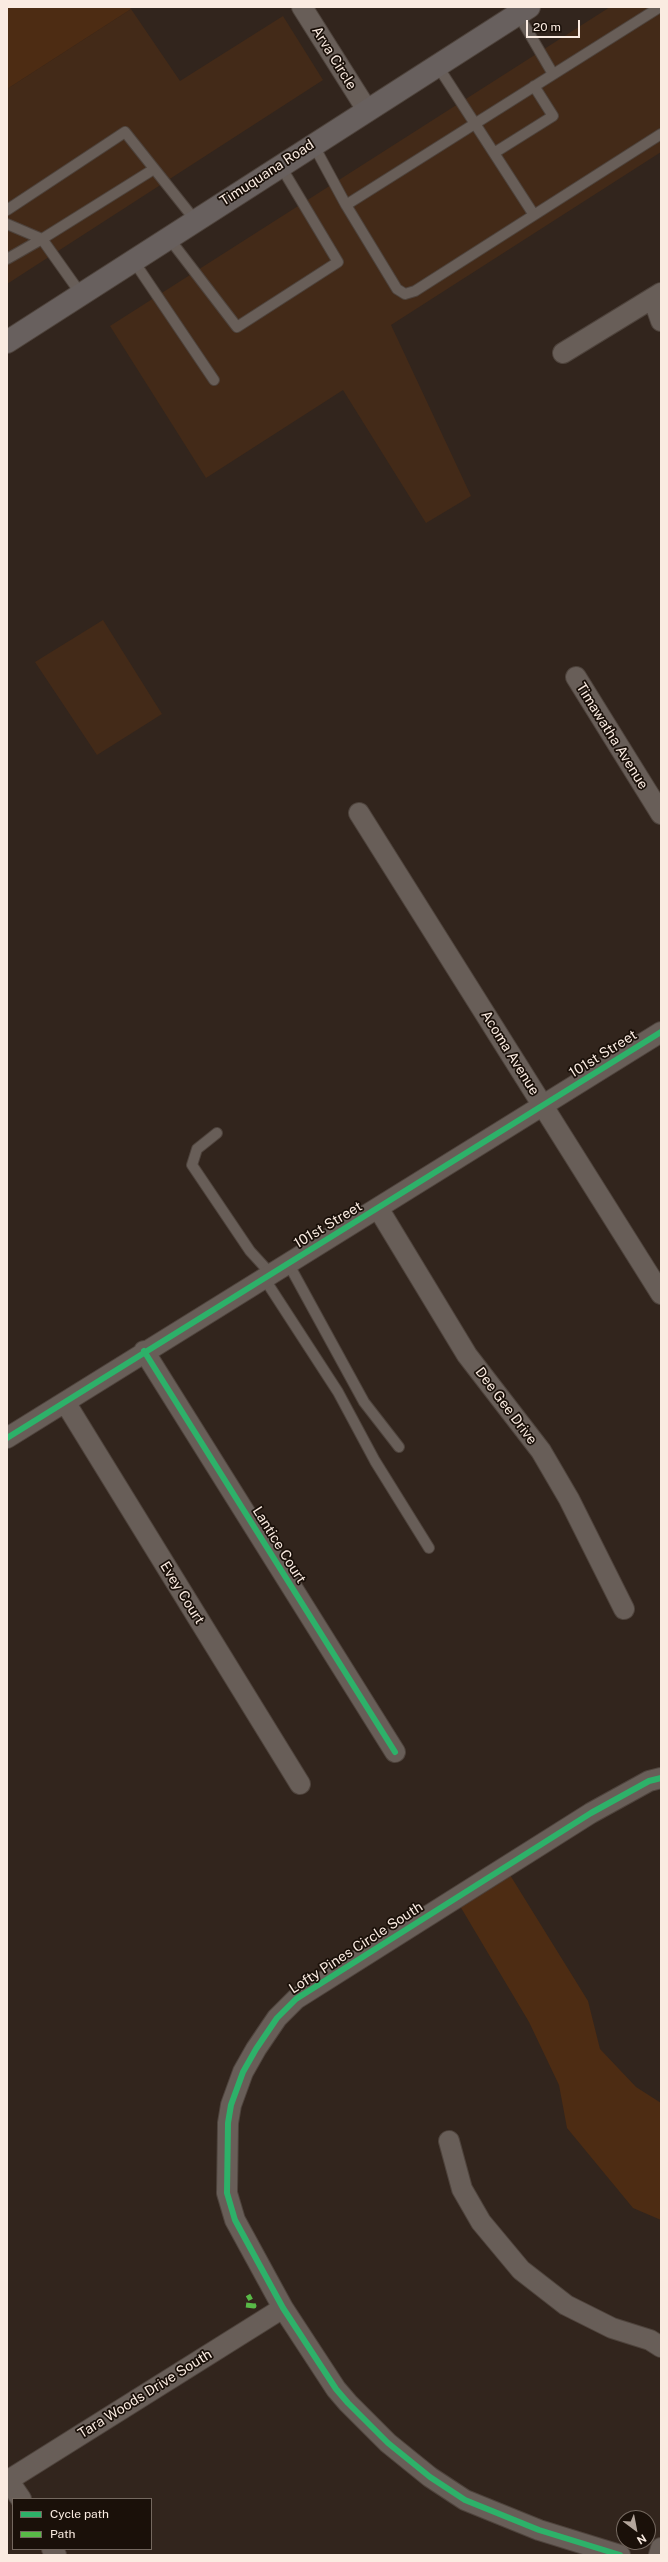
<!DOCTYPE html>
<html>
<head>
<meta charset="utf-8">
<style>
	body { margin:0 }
	#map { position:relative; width:668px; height:2562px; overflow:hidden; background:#32251d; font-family:"Public Sans",sans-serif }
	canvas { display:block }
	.frame { position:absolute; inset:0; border:8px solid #faebe1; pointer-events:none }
	.legend { position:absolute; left:12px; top:2498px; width:140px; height:52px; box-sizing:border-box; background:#1a1009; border:1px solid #74685f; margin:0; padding:5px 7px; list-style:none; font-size:12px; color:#faebe1 }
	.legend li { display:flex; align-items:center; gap:8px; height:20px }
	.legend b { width:20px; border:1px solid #74685f }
	.north { position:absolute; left:616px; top:2510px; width:40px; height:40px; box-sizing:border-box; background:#1a1009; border:1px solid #74685f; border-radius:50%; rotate:148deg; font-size:11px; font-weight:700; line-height:16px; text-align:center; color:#faebe1 }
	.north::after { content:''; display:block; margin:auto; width:14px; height:18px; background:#b4a69c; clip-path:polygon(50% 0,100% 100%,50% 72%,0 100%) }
	.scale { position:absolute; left:526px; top:20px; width:54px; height:18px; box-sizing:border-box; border:2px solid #faebe1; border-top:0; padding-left:5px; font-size:12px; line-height:14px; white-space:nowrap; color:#faebe1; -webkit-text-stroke:3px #1a1009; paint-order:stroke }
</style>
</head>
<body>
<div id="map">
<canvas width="668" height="2562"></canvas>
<div class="frame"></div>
<ul class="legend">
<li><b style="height:5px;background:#2db169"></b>Cycle path</li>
<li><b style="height:5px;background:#58b947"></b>Path</li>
</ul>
<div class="north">N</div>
<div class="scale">20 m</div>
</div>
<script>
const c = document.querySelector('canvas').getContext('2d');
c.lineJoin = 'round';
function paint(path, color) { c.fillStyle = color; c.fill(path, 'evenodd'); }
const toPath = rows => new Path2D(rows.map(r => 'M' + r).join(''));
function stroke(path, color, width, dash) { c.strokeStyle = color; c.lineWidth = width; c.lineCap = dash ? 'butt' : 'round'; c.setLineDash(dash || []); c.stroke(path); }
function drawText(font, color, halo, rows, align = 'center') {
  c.font = font + ' "Public Sans",sans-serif'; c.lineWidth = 3.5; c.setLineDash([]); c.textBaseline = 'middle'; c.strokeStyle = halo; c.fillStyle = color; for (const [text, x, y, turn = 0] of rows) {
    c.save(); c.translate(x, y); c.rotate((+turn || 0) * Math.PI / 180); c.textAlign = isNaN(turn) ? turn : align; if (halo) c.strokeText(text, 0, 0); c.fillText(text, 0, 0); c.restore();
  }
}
paint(toPath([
	[610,7,661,7,661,152,391,325,471,496,426,523,343,390,206,478,110,326],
	[131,9,180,81,283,16,323,80,7,284,7,89],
	[103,620,162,714,97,755,35,662]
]), '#432a18');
paint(toPath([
	[7,7,129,7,131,9,7,89],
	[510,1875,588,2001,600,2049,636,2087,661,2103,661,2220,633,2208,567,2128,559,2085,529,2022,460,1906]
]), '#4d2c13');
const service = toPath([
	[518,14,553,74],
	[437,65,534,215],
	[313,144,346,205,397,289,405,294,415,291,661,134],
	[494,153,553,116,534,86],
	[346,205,660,7],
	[7,210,125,132,195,220],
	[7,224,42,239,154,169],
	[168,237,237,327,338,262,280,165],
	[7,259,42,239,81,294],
	[133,260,214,380],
	[217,1133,197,1149,192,1165,250,1251,271,1274],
	[288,1263,364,1402,399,1447],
	[264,1278,338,1392,375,1461,429,1548]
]);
const minor = toPath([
	[302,7,367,110],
	[653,298,661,321],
	[563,353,661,293],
	[576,677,661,814],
	[359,813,661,1294],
	[378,1208,467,1355,541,1451,569,1499,624,1609],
	[144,1351,395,1752],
	[65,1402,300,1784],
	[7,1438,661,1032],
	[449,2141,462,2189,481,2222,521,2270,566,2305,612,2328,650,2340,661,2347],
	[8,2480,21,2499],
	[7,2481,283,2308],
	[52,2549,56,2555],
	[620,2555,539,2530,465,2500,430,2477,388,2443,348,2403,336,2389,283,2308,235,2220,227,2193,228,2123,231,2105,243,2072,256,2049,277,2018,296,1999,591,1813,649,1781,661,1778],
	[659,2555,661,2548]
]);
const primary = toPath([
	[7,342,529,7]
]);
stroke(service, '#4e433c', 12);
stroke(minor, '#4e433c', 22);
stroke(primary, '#4e433c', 24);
stroke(service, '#685e58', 10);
stroke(minor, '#685e58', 20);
stroke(primary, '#68605e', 22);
stroke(toPath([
	[246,2305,254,2306,248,2295]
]), '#58b947', 5, [10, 5]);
stroke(toPath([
	[144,1351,395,1752],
	[7,1438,661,1032],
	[620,2555,539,2530,465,2500,430,2477,388,2443,348,2403,336,2389,283,2308,235,2220,227,2193,228,2123,231,2105,243,2072,256,2049,277,2018,296,1999,591,1813,649,1781,661,1778]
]), '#2db169', 6);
drawText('14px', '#faebe1', '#1a1009', [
	["Arva Circle",334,58,58],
	["Timuquana Road",267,173,-33],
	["Timawatha Avenue",612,736,58],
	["Acoma Avenue",510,1053,58],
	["101st Street",603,1054,-32],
	["101st Street",328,1225,-31],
	["Dee Gee Drive",506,1406,53],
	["Lantice Court",279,1545,58],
	["Evey Court",182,1593,58],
	["Lofty Pines Circle South",356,1948,-33],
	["Tara Woods Drive South",145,2394,-32]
]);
</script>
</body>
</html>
